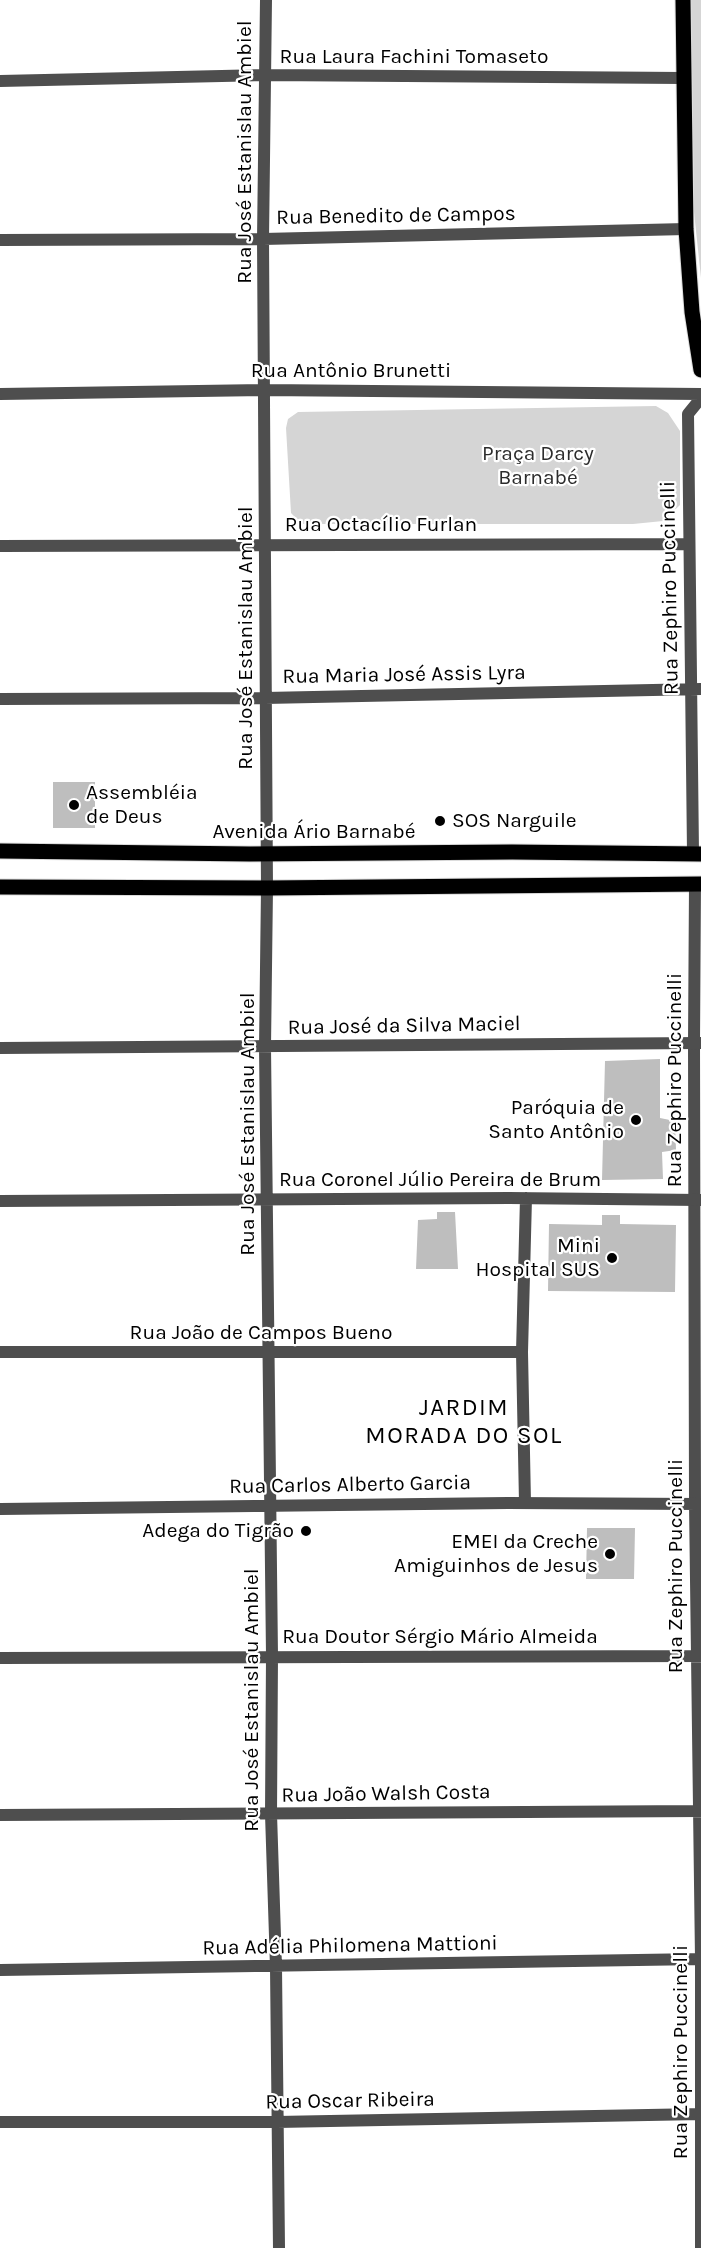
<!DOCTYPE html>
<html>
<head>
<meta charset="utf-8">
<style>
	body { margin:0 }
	canvas { display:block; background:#fff }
</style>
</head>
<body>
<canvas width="701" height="2248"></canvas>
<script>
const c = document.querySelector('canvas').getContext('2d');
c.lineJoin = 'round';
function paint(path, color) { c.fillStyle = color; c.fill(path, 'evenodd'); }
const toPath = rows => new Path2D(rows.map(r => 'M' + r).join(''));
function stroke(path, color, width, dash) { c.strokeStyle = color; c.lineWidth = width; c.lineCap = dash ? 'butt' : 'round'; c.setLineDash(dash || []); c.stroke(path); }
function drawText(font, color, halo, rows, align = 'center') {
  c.font = font + ' Karla,sans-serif'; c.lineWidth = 4.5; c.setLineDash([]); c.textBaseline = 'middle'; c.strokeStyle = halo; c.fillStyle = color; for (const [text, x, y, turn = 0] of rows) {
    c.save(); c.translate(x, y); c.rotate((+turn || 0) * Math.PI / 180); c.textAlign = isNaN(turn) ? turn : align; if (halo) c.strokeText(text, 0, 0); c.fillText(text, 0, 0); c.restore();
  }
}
paint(toPath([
	[691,0,701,0,701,278,694,212],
	[656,406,668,413,680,431,680,505,663,521,633,524,302,524,291,513,286,428,288,419,298,412]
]), '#d5d5d5');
paint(toPath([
	[53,782,95,782,95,828,53,828],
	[660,1059,660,1118,675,1121,676,1150,662,1152,663,1179,602,1180,605,1061],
	[437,1212,455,1212,458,1269,416,1269,418,1220,437,1219],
	[602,1215,620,1215,620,1224,676,1225,675,1292,548,1291,549,1224,602,1225],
	[587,1528,635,1528,634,1579,586,1579]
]), '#bebebe');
const primary = toPath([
	[683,0,686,229,692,312,701,370],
	[0,851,250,854,512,852,701,854],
	[0,887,267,888,701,884]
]);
stroke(primary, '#dbdbdb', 17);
stroke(toPath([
	[694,1043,695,1504]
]), '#4e4e4e', 12);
stroke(toPath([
	[266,0,263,239,267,888,265,1047,272,1656,271,1814,276,1967,279,2248],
	[0,81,266,75,683,78],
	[0,240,263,239,686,229],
	[0,394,264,390,701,394],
	[0,546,689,544],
	[0,699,265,698,701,689],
	[693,853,688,414,701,398],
	[694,1043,695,884],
	[0,1048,701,1043],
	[0,1201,509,1198,701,1200],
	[0,1352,522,1352],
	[525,1503,522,1352,526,1198],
	[695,1504,701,1959,701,2248],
	[0,1509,508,1503,701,1504],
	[0,1658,701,1656],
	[0,1815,701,1811],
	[0,1970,701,1959],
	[0,2122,277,2122,701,2114]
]), '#4e4e4e', 12);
stroke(primary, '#000', 15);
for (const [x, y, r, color] of [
	[74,805,6,"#000"],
	[440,821,6,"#000"],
	[636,1120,6,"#000"],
	[612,1258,6,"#000"],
	[306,1531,6,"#000"],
	[610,1554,6,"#000"]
]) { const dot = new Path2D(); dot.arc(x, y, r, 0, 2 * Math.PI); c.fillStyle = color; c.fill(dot); stroke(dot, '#fff', 2); }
drawText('21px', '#000', '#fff', [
	["Rua Laura Fachini Tomaseto",414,57],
	["Rua José Estanislau Ambiel",245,152,-90],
	["Rua Benedito de Campos",396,216,-1],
	["Rua Antônio Brunetti",351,371],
	["Rua Octacílio Furlan",381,525],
	["Rua Zephiro Puccinelli",670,588,-91],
	["Rua José Estanislau Ambiel",246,638,-90],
	["Rua Maria José Assis Lyra",404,675,-1],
	["Avenida Ário Barnabé",314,832],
	["Rua José da Silva Maciel",404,1026,-1],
	["Rua Zephiro Puccinelli",675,1080,-90],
	["Rua José Estanislau Ambiel",248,1124,-90],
	["Rua Coronel Júlio Pereira de Brum",440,1180],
	["Rua João de Campos Bueno",261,1333],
	["Rua Carlos Alberto Garcia",350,1485,-1],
	["Rua Zephiro Puccinelli",676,1566,-90],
	["Rua Doutor Sérgio Mário Almeida",440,1637],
	["Rua José Estanislau Ambiel",252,1700,-90],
	["Rua João Walsh Costa",386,1794,-1],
	["Rua Adélia Philomena Mattioni",350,1946,-1],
	["Rua Zephiro Puccinelli",681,2052,-90],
	["Rua Oscar Ribeira",350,2101,-1]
]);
drawText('21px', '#2c2c2c', '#fff', [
	["Praça Darcy",538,454],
	["Barnabé",538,478]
]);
drawText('21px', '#000', '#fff', [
	["Assembléia",86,793,"left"],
	["de Deus",86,817,"left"],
	["SOS Narguile",452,821,"left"],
	["Paróquia de",624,1108],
	["Santo Antônio",624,1132],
	["Mini",600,1246],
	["Hospital SUS",600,1270],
	["Adega do Tigrão",294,1531],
	["EMEI da Creche",598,1542],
	["Amiguinhos de Jesus",598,1566]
], 'right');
c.letterSpacing = '1.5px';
drawText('24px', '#000', '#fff', [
	["JARDIM",464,1408],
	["MORADA DO SOL",464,1436]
]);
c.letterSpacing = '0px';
</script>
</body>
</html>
